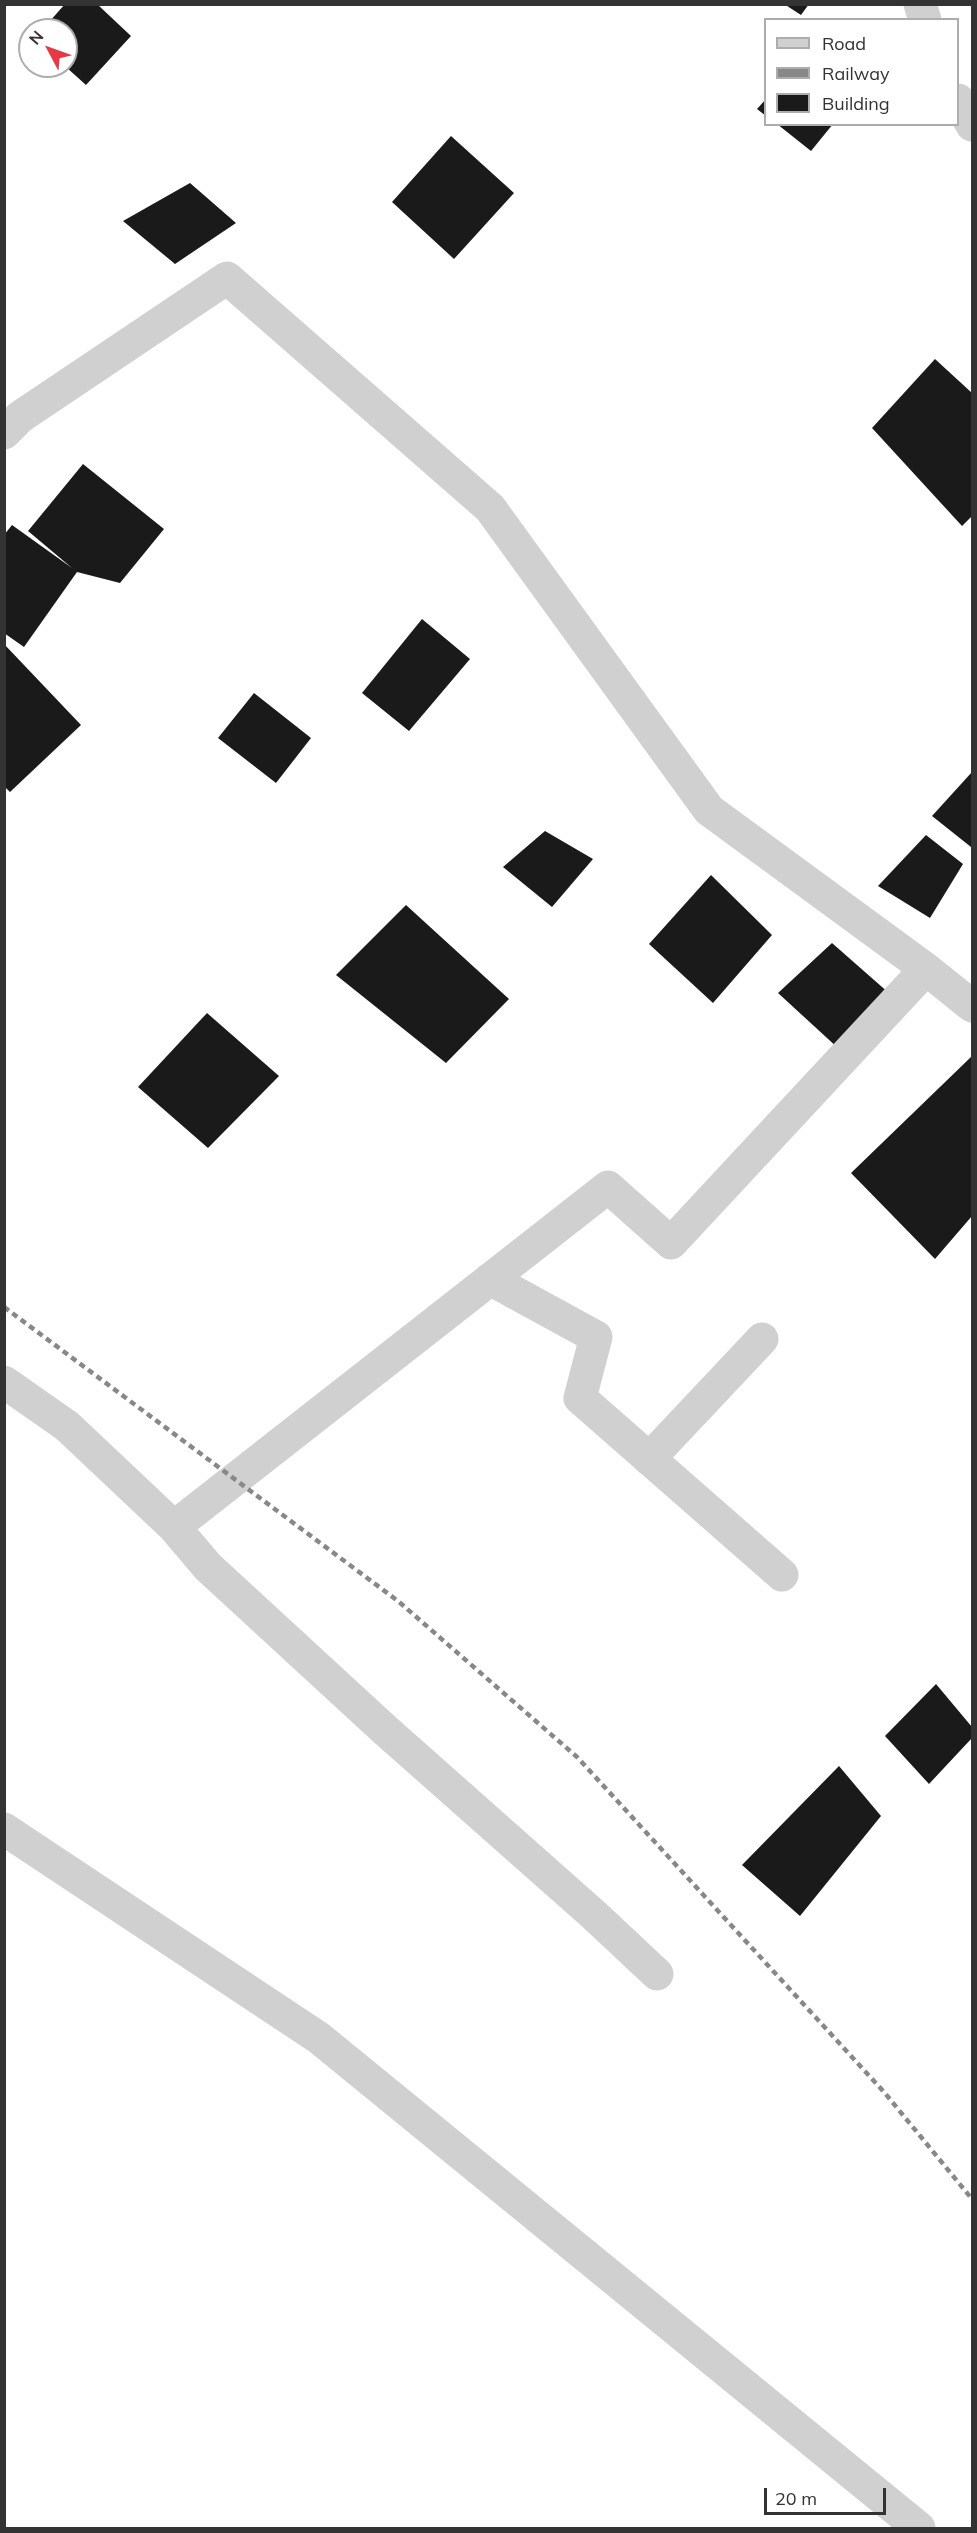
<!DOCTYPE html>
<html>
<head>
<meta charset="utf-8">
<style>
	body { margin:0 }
	#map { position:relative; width:977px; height:2533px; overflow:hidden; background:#fff; font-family:Mulish,sans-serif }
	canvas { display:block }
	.frame { position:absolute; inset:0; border:6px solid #333; pointer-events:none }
	.legend { position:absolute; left:764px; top:18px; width:195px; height:108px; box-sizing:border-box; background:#fff; border:2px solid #adadad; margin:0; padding:8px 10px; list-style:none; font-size:18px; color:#333 }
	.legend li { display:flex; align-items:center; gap:12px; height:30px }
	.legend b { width:30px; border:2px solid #adadad }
	.north { position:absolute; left:18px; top:18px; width:60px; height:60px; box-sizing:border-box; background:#fff; border:2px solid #adadad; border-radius:50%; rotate:311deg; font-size:16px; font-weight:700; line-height:24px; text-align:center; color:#333 }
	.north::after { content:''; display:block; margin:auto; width:21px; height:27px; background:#e63946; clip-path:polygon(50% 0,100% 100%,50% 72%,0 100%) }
	.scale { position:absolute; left:764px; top:2488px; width:122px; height:27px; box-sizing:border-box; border:3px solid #333; border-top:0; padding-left:8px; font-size:18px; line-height:21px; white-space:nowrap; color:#333; -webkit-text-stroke:4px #fff; paint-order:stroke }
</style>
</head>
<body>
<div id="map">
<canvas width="977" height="2533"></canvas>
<div class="frame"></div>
<ul class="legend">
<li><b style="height:8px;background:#d0d0d0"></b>Road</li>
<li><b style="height:8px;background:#888"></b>Railway</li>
<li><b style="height:16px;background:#1a1a1a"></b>Building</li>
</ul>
<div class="north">N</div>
<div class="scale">20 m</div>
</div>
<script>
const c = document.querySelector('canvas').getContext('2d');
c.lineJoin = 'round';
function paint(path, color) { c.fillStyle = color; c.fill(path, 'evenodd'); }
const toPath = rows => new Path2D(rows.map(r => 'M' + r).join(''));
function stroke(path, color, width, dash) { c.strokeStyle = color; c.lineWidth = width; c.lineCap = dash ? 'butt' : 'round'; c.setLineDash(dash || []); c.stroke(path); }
paint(toPath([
	[65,4,97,4,131,36,86,85,66,67,66,30,42,30],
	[784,4,809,4,801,15],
	[766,99,766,116,757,109],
	[777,124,833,124,811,151],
	[451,136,514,193,454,259,392,202],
	[190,183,236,223,175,264,123,221],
	[935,359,972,393,972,516,962,526,872,428],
	[83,464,164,529,120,583,77,572,24,647,4,633,4,535,12,525,72,568,28,531],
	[422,619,470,659,409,731,362,693],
	[4,644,81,725,10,792,4,786],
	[254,693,311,738,276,783,218,738],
	[972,772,972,846,971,847,932,816],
	[545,831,593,859,552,907,503,867],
	[926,835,963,864,930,918,878,886],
	[711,875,772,935,713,1003,649,944],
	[406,905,509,999,446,1063,336,975],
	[832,943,890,994,839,1049,778,993],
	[207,1013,279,1076,208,1148,138,1087],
	[971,1057,972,1216,935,1259,851,1173],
	[936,1684,972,1727,972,1738,929,1784,885,1736],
	[839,1766,881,1816,800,1916,742,1865]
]), '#1a1a1a');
stroke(toPath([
	[920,4,925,20],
	[958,100,972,125],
	[4,433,20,417,227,278,490,508,709,810,926,969,972,1006],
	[490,1279,596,1337,580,1398,782,1575],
	[4,1382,67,1426,174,1527,208,1567,384,1729,594,1915,657,1974],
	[649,1459,762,1339],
	[174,1527,608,1187,671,1243,926,969],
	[4,1829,319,2038,919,2528]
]), '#d0d0d0', 33);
stroke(toPath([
	[4,1307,398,1601,577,1757,884,2092,972,2199]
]), '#888', 4.5, [6, 4.5]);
</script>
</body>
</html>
